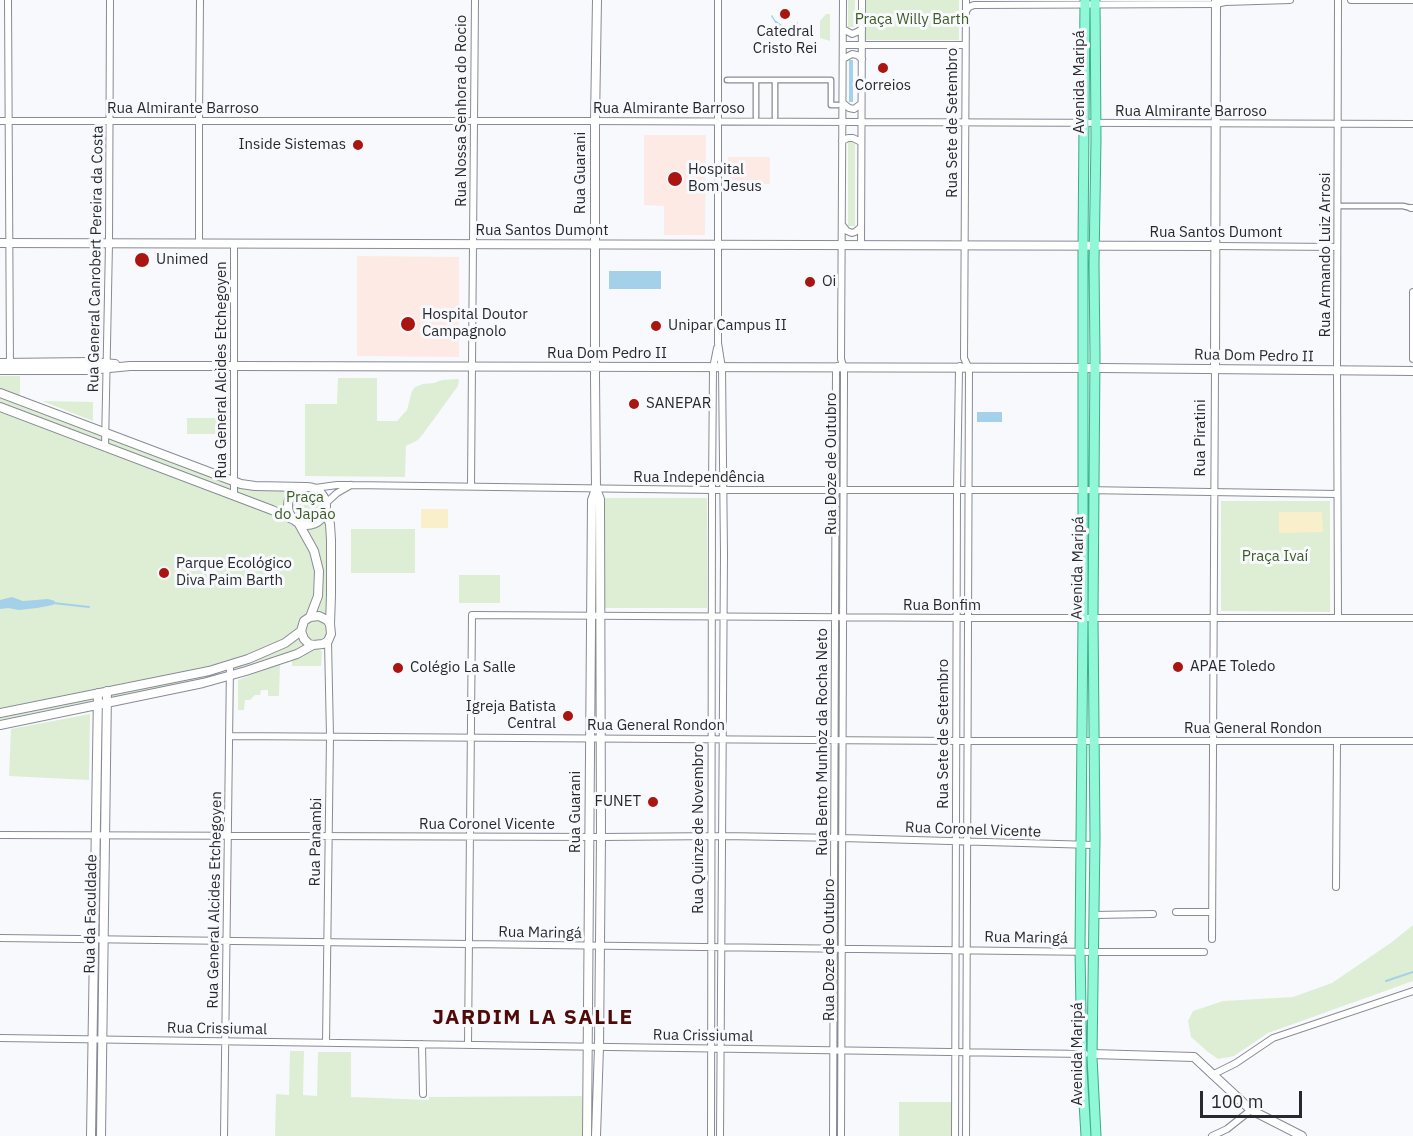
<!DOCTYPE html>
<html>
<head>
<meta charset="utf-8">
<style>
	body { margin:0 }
	#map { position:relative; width:1413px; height:1136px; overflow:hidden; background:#f8f9fd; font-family:"IBM Plex Sans",sans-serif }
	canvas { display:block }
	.scale { position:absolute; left:1200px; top:1091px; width:102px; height:27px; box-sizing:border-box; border:3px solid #28292e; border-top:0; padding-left:8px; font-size:18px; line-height:21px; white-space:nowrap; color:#28292e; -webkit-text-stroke:4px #f8f9fd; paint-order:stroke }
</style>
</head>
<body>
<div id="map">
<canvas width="1413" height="1136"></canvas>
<div class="scale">100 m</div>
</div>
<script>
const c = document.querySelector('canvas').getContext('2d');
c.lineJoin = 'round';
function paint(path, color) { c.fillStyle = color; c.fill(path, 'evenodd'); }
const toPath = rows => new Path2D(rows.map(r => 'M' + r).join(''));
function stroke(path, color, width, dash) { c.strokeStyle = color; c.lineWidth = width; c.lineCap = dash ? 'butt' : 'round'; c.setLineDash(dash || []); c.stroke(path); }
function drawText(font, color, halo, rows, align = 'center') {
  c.font = font + ' "IBM Plex Sans",sans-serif'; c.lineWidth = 6; c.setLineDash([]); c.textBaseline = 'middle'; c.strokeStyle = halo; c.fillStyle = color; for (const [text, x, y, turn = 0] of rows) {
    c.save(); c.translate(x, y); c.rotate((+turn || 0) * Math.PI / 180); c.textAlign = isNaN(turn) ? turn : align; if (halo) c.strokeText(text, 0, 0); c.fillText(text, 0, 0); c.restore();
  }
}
paint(toPath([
	[644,135,706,135,705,235,664,235,664,206,644,205],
	[728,157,770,157,770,184,727,184],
	[357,256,459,257,459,357,357,356]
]), '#feeae4');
paint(toPath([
	[848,0,855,0,855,27,848,27],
	[865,0,959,0,959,40,865,40],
	[826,14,830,14,830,41,820,38,820,21],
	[848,142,855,142,855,226,848,226],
	[0,376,20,376,20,397,238,488,311,489,321,500,322,509,326,515,326,553,331,634,305,647,238,668,235,667,221,671,219,675,171,685,71,714,0,727],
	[338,378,377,378,377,421,397,421,407,410,412,391,415,387,423,384,434,383,442,380,459,379,458,386,423,434,418,440,406,446,405,477,305,476,305,404,337,404],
	[42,401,93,402,93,421],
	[220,418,220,434,187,434,187,418],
	[604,498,707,498,707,608,604,608],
	[1221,501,1330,501,1330,612,1221,611],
	[351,529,415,529,415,573,351,573],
	[459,575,500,575,500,603,459,603],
	[316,648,318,648,322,652,321,666,292,666,292,657],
	[280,664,279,696,268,696,268,690,261,690,260,695,255,695,250,700,245,700,244,710,238,710,238,680],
	[90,714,89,780,9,776,11,729],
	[1413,925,1413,981,1268,1033,1234,1056,1218,1059,1208,1052,1191,1037,1188,1021,1193,1011,1223,1001,1293,997,1332,983,1392,942],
	[290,1051,304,1051,303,1095,317,1096,318,1052,351,1052,351,1097,429,1100,429,1097,582,1096,582,1136,275,1136,276,1094,289,1095],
	[899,1102,952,1102,951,1136,899,1136]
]), '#deeed4');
paint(toPath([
	[421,509,448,509,448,528,421,528],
	[1279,512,1322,512,1323,532,1279,533]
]), '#f9efca');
paint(toPath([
	[772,15,775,20,783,26,789,27,798,22,795,34,787,38,779,36,777,32,776,24,771,16],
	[849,60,853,60,853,102,849,102],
	[609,271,661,271,661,289,609,289],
	[977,412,1002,412,1002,422,977,422],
	[12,597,23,601,48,599,55,601,53,605,37,608,19,610,8,608,0,609,0,600]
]), '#a5d0ea');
stroke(toPath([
	[53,603,89,607],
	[1386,981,1413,972]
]), '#a5d0ea', 2);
const pedestrian = toPath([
	[727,80,831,80,831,105,838,105],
	[756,80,756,117],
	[775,80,775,117],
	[1338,206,1403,206,1411,208]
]);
const minor = toPath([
	[8,0,10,366],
	[718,0,718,343,722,368,724,554,720,1136],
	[966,0,964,358,969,369,966,1136],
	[1351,0,1413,0],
	[966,11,969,7,974,5,1216,4,1225,2,1290,0],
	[843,29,852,34,857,32,862,29],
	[843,45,965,45],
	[843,59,852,54,857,55,862,59],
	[843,103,849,108,854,109,861,104],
	[0,121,583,121,1413,124],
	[842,141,848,138,853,138,861,142],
	[1411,208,1413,208],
	[843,226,847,231,852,233,855,232,861,227],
	[199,244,199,121,200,0],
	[861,246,862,0],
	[1215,246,1337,247],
	[1413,292,1413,359],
	[105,447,109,243,110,0],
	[471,486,475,0],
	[315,488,337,485,351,485,712,490,1083,490,1337,494],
	[234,495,234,244],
	[326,503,337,493,351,485],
	[1338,618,1337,371,1338,0],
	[229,736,957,741,1413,741],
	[0,835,601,837,723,836,842,838,1094,845],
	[1336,887,1337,741],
	[1176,912,1212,912],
	[1094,915,1153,914],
	[0,938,1094,952,1204,952],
	[1212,939,1215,369],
	[0,1038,1085,1054],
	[326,1043,330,736,328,641],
	[422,1044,423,1094],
	[468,1045,472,615,967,618,1413,618],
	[1212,1075,1236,1063,1273,1038,1413,991],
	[224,1136,230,665],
	[711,1136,712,490,713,368,717,348],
	[833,1136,836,369,838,366],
	[841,1136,844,379,844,369,841,359,843,0],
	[955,1136,957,490,959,369,960,366],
	[1212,1136,1227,1129,1251,1110]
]);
const tertiary = toPath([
	[0,243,1215,246],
	[0,363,91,362,115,364],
	[1215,369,1216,0],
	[0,370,89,370,130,366,233,366,1101,368,1413,371],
	[0,393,241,484,255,486,305,487],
	[0,407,272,510,292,519],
	'288 506a19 19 0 1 1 38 0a19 19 0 1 1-38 0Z',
	[299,524,314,551,319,571,318,596,310,617],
	[301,631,304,639,309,644,313,645,323,644,328,641,331,634,330,624,331,595,331,540,330,524,325,510],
	[0,713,209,671,248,659,285,643,301,631,304,621,310,617,319,616,327,620,330,624],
	[0,725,203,683,246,671,297,654,313,645],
	[1092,1054,1194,1057,1251,1110,1302,1136],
	[91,1136,98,693],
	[101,1136,107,691],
	[587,1136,592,500,596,489],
	[596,1136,599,1047,601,837,600,499,596,489,595,377,595,121,597,0]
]);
const primary = toPath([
	[1085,0,1083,247,1083,617,1080,951,1082,1069,1086,1136],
	[1095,0,1096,139,1094,264,1095,356,1093,617,1095,838,1092,1057,1096,1136]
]);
stroke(pedestrian, '#888b96', 7);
stroke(minor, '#888b96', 8);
stroke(tertiary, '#888b96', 10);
stroke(primary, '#3cac8b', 11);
stroke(pedestrian, '#fff', 4.5);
stroke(minor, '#fff', 6);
stroke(tertiary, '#fff', 8);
stroke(primary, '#90f7d7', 9);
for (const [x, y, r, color] of [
	[785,14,6,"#a91612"],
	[883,68,6,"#a91612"],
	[358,145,6,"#a91612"],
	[675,179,8,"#a91612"],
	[142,260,8,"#a91612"],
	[810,282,6,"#a91612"],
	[408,324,8,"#a91612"],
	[656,326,6,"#a91612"],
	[634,404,6,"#a91612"],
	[164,573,6,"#a91612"],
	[1178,667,6,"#a91612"],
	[398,668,6,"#a91612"],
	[568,716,6,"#a91612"],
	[653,802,6,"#a91612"]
]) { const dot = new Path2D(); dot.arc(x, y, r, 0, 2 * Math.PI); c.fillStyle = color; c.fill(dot); stroke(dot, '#f8f9fd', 2); }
drawText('15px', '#405c25', '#f8f9fd', [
	["Praça Willy Barth",912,20],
	["Praça",305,498],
	["do Japão",305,515],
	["Praça Ivaí",1275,557]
]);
drawText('15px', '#28292e', '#f8f9fd', [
	["Catedral",785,32,"center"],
	["Cristo Rei",785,49,"center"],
	["Correios",883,86,"center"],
	["Inside Sistemas",346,145,"right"],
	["Hospital",688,170],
	["Bom Jesus",688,187],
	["Unimed",156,260],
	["Oi",822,282],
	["Hospital Doutor",422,315],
	["Campagnolo",422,332],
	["Unipar Campus II",668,326],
	["SANEPAR",646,404],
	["Parque Ecológico",176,564],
	["Diva Paim Barth",176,581],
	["APAE Toledo",1190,667],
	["Colégio La Salle",410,668],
	["Igreja Batista",556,707,"right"],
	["Central",556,724,"right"],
	["FUNET",641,802,"right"]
], 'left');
drawText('15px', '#28292e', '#f8f9fd', [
	["Avenida Maripá",1080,82,-90],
	["Rua Almirante Barroso",183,109],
	["Rua Almirante Barroso",669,109],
	["Rua Nossa Senhora do Rocio",462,111,-90],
	["Rua Almirante Barroso",1191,112],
	["Rua Sete de Setembro",953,123,-90],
	["Rua Guarani",581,173,-90],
	["Rua Santos Dumont",542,231],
	["Rua Santos Dumont",1216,233],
	["Rua Armando Luiz Arrosi",1326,255,-90],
	["Rua General Canrobert Pereira da Costa",96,259,-89],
	["Rua Dom Pedro II",607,354],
	["Rua Dom Pedro II",1254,356,1],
	["Rua General Alcides Etchegoyen",222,370,-90],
	["Rua Piratini",1201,438,-90],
	["Rua Doze de Outubro",832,464,-90],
	["Rua Independência",699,478],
	["Avenida Maripá",1078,568,-89],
	["Rua Bonfim",942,606],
	["Rua General Rondon",656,726],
	["Rua General Rondon",1253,729],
	["Rua Sete de Setembro",944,734,-90],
	["Rua Bento Munhoz da Rocha Neto",823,742,-90],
	["Rua Guarani",576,812,-90],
	["Rua Coronel Vicente",487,825],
	["Rua Quinze de Novembro",699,829,-90],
	["Rua Coronel Vicente",973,830,2],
	["Rua Panambi",316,842,-89],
	["Rua General Alcides Etchegoyen",215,900,-89],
	["Rua da Faculdade",91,914,-89],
	["Rua Maringá",540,933,1],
	["Rua Maringá",1026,938,1],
	["Rua Doze de Outubro",830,950,-90],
	["Rua Crissiumal",217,1029,1],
	["Rua Crissiumal",703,1036,1],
	["Avenida Maripá",1078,1054,-90]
]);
c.letterSpacing = '1.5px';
drawText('bold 21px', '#4f0b07', '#f8f9fd', [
	["JARDIM LA SALLE",533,1018]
]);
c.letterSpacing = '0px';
</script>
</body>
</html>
